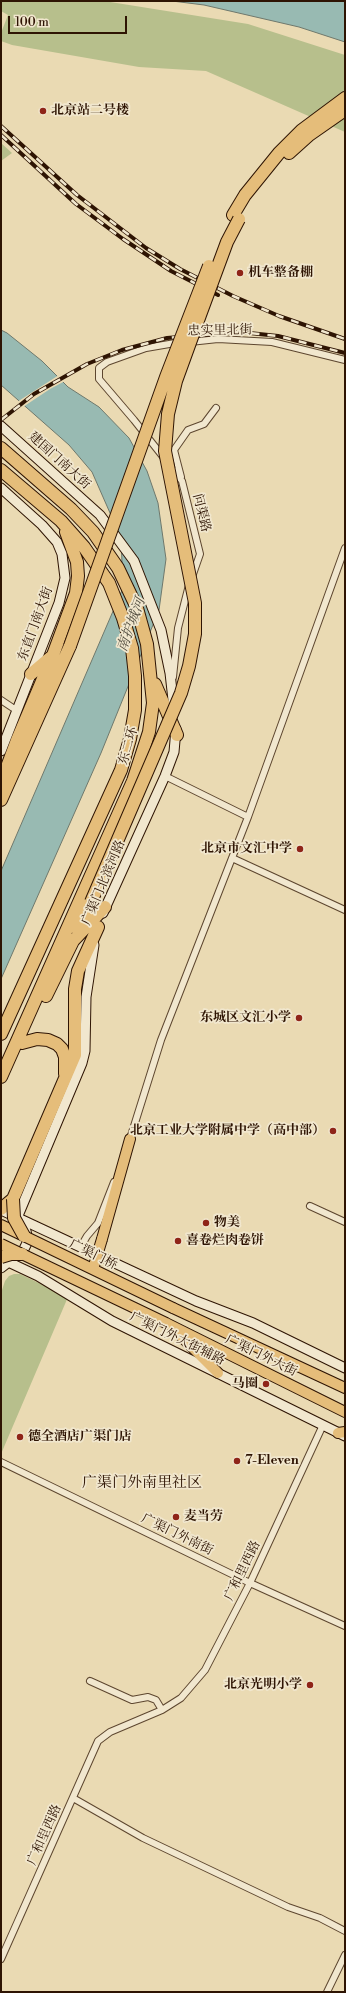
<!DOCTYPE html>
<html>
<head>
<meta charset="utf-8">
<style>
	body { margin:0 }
	#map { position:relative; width:346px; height:1993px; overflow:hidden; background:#eadab3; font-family:"Libre Bodoni",serif }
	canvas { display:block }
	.frame { position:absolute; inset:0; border:2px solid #2e1403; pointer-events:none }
	.scale { position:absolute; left:8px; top:16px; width:119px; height:18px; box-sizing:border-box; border:2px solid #2e1403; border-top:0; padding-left:5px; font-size:12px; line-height:14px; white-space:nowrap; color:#2e1403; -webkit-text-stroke:3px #f1e7ce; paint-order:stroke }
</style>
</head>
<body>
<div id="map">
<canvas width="346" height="1993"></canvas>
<div class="frame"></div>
<div class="scale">100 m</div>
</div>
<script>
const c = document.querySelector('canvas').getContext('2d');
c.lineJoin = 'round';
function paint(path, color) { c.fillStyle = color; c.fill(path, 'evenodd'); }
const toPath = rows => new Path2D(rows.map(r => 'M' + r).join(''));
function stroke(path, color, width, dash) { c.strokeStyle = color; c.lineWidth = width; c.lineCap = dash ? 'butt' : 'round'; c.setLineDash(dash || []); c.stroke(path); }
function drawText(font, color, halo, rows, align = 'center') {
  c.font = font + ' "Libre Bodoni","Noto Serif SC",serif'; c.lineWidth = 3.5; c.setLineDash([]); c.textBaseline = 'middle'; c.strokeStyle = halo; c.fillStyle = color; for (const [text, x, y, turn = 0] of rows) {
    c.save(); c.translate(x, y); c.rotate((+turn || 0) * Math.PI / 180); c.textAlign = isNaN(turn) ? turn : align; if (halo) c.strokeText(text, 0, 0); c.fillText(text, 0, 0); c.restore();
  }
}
paint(toPath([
	[1,1,104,1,248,24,345,55,345,132,206,71,139,67,12,45,1,41,1,33,8,15,1,11],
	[1,143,12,153,1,161],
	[14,1274,20,1274,68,1297,1,1454,1,1293,5,1281,9,1276]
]), '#b7bf8c');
const water = toPath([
	[172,1,345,1,345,42,299,27,204,5,172,1],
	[1,330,7,333,42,361,68,387,99,407,129,438,147,471,158,503,166,559,159,610,101,753,1,979,1,871,123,588,121,538,92,472,69,445,1,385,1,330]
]);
paint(water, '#98bab2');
stroke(water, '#6e786c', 1);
paint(toPath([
	[59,375,65,381,50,389,23,407,17,402]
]), '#eadab3');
const street = toPath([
	[190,342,218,339,272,342,345,360],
	[164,458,134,420,99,379,99,368,107,362,146,348,181,342],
	[171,467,182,481,200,554,192,577],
	[181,477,174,450,188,430,204,424,216,408],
	[173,677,178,628,189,585],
	[1,700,16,710],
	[165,776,248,817,345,548],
	[232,858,345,910],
	[129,1142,161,1040,248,817],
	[310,1206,345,1222],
	[80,1248,87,1236,98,1223,114,1182],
	[1,1462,250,1583,345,1626],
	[90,1681,132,1700,148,1697,156,1700,162,1710],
	[73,1798,143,1838,288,1907,320,1918,345,1931],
	[1,1959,98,1741,110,1732,162,1710,181,1698,205,1670,250,1583,323,1425],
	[327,1992,345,1955]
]);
const secondary = toPath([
	[1,426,100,515,134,561,161,630,170,673,174,709],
	[1,488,42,525,57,542,62,554,65,578,59,603,1,751],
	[103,913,165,776,174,752,176,729],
	[1,1210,196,1301,253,1323,345,1368],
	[19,1221,17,1218,82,1063,85,1051,86,997,94,945],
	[4,1260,38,1276,112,1321,345,1436],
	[1,1268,23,1251,28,1241,26,1231]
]);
const primary = toPath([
	[1,1225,24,1236],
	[102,1239,130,1139],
	[173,1308,345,1388],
	[166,1323,345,1412],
	[178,1333,218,1373],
	[338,1433,345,1432]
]);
const highway = toPath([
	[289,153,309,135,345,110],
	[233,215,245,195,279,153,302,130,345,98],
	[1,448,71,509,93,532,118,568,137,608,147,644,153,703,149,732,133,781,1,1077],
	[1,470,61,521,84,547,109,583,123,618,132,648,135,676,135,710,130,739,121,770,1,1034],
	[31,674,51,657],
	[155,684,177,735],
	[1,783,17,740,53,655,76,593,78,576,77,562,66,532],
	[1,800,70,646],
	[78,931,91,902],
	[46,996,73,941,105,907],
	[22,1043,37,1039,48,1040,57,1044,62,1049,65,1057,65,1074],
	[1,1209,13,1199,75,1055,75,989,78,971,98,927]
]);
stroke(street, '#5d462f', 8);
stroke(secondary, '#2e1403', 11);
stroke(primary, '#2e1403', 12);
stroke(highway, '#2e1403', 14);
stroke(street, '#f1e7ce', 6);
stroke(secondary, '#f1e7ce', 9);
stroke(primary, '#e5bd7a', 10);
stroke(highway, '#e5bd7a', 12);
const rail = toPath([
	[1,126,77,195,146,248,180,269,233,296,279,316,345,339],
	[1,135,76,204,123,239,171,271,218,295],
	[1,420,34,394,87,364,122,350,167,338,240,332,278,336,345,353]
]);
stroke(rail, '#2e1403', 4);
stroke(rail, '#f1e7ce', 2.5, [8]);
const primaryBridge = toPath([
	[24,1236,173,1308],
	[1,1244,166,1323],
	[93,1269,102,1239]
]);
const highwayBridge = toPath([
	[70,646,166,377,209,266],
	[91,902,181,693,189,666,195,634,195,603,165,451,168,414,176,381,200,315,227,242,239,219],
	[13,1199,14,1218,24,1236],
	[1,1257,11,1254,22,1254]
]);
stroke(primaryBridge, '#2e1403', 12, []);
stroke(highwayBridge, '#2e1403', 14, []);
stroke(primaryBridge, '#e5bd7a', 10);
stroke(highwayBridge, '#e5bd7a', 12);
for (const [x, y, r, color] of [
	[43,111,4,"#8f2418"],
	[240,273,4,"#8f2418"],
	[300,849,4,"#8f2418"],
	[299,1018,4,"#8f2418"],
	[333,1131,4,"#8f2418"],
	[206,1223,4,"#8f2418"],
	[178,1241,4,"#8f2418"],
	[266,1384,4,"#8f2418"],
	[20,1437,4,"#8f2418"],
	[237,1461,4,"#8f2418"],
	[176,1517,4,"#8f2418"],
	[310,1685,4,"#8f2418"]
]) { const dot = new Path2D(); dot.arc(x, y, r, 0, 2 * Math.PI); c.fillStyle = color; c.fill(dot); stroke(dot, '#f1e7ce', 1.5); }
drawText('bold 13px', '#2e1403', '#f1e7ce', [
	["北京站二号楼",51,111],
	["机车整备棚",248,273],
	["北京市文汇中学",292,849,"right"],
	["东城区文汇小学",291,1018,"right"],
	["北京工业大学附属中学（高中部）",325,1131,"right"],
	["物美",214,1223],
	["喜卷烂肉卷饼",186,1241],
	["马圈",258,1384,"right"],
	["德全酒店广渠门店",28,1437],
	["7-Eleven",245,1461],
	["麦当劳",184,1517],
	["北京光明小学",302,1685,"right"]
], 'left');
drawText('13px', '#2e1403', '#f1e7ce', [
	["忠实里北街",220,331,-1],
	["建国门南大街",59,461,42],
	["问渠路",201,513,76],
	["东直门南大街",36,624,-70],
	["东二环",129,746,-74],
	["广渠门北滨河路",104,883,-67],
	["广渠门桥",93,1255,26],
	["广渠门外大街辅路",177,1339,26],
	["广渠门外大街",261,1356,26],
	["广渠门外南街",177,1535,26],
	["广和里西路",243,1571,-64],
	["广和里西路",45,1835,-66]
]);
drawText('italic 14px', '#534e40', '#f1e7ce', [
	["南护城河",132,625,-70]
]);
drawText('15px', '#2e1403', '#f1e7ce', [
	["广渠门外南里社区",142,1483]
]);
</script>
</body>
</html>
